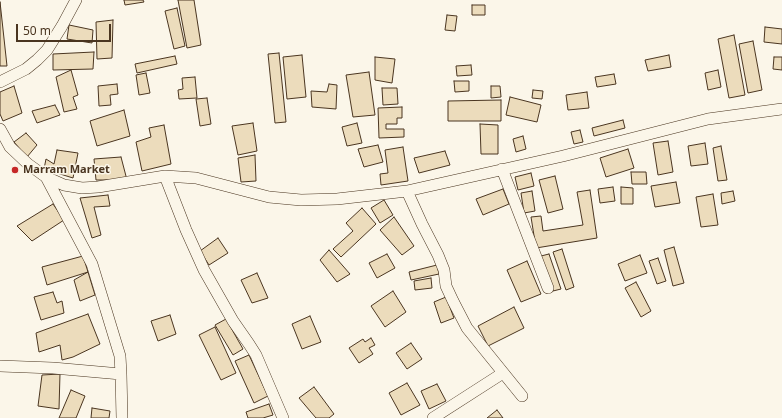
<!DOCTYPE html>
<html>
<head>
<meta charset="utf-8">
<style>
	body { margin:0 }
	#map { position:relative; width:782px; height:418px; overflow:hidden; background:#fbf6e9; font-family:"Noto Sans",sans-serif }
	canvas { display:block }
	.scale { position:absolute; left:16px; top:24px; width:95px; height:18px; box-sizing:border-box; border:2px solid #4a3520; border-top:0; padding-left:5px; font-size:12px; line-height:14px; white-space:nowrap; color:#4a3520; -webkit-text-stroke:3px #fbf6e9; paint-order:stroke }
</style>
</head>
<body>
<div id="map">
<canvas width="782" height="418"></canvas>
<div class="scale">50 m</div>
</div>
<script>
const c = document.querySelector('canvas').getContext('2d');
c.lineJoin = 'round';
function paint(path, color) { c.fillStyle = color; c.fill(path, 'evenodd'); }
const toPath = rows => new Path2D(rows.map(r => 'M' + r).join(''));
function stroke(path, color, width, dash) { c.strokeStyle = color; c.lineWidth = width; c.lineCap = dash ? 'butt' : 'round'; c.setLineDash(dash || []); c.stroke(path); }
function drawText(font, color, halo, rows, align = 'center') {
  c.font = font + ' "Noto Sans",sans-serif'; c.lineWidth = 3; c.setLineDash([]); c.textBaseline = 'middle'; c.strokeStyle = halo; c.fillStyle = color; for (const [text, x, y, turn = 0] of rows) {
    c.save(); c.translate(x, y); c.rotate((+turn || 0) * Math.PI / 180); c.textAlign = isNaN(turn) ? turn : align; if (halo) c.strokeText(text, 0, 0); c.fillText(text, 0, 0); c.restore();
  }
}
const building = toPath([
	[124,0,143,0,144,2,125,5,124,0],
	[178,0,194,0,201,45,187,48,178,0],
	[0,2,7,66,0,66,0,2],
	[472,5,485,5,485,15,472,15,472,5],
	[177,8,185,46,174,49,165,11,177,8],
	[447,15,457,16,455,31,445,30,447,15],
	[113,20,112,58,97,59,96,22,113,20],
	[69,25,93,30,92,43,67,39,69,25],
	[765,27,782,29,782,44,764,42,765,27],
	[734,35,745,95,729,98,718,39,734,35],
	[753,41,762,90,748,93,739,44,753,41],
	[94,52,93,69,53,70,53,54,94,52],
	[279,53,286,122,275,123,268,54,279,53],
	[302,55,306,97,287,99,283,57,302,55],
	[669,55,671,67,648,71,645,60,669,55],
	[175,56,177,64,137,73,135,64,175,56],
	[375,57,395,59,392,83,375,80,375,57],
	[774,57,782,57,782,70,773,69,774,57],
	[471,65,472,75,457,76,456,66,471,65],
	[71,70,78,95,73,97,77,109,64,112,56,77,71,70],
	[718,70,721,87,708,90,705,73,718,70],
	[369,72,375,115,353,117,346,75,369,72],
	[146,73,150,93,139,95,136,75,146,73],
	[614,74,616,84,597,87,595,77,614,74],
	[195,77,197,98,179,99,178,90,183,89,182,78,195,77],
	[454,81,469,81,469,91,455,92,454,81],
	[117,84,118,94,110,95,111,105,99,106,98,86,117,84],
	[329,84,337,85,336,109,312,107,311,91,327,92,329,84],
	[14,86,22,113,3,121,0,114,0,92,14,86],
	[491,86,500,86,501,97,491,98,491,86],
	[382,88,397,88,398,104,383,105,382,88],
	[533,90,543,91,542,99,532,98,533,90],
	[587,92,589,108,568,110,566,95,587,92],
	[510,97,541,105,537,122,506,115,510,97],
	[207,98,211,124,200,126,196,99,207,98],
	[501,100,501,121,448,121,448,101,501,100],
	[55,105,60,115,37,123,32,111,55,105],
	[402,107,402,118,397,118,397,124,386,124,386,129,404,129,404,137,379,138,378,108,402,107],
	[124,110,130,136,97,146,90,121,124,110],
	[623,120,625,128,594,136,592,128,623,120],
	[253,123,257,151,238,155,232,126,253,123],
	[357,123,362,143,347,146,342,127,357,123],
	[480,124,498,125,498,154,481,154,480,124],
	[164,125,171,164,142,171,136,142,151,137,149,128,164,125],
	[580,130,583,142,574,144,571,132,580,130],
	[26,133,37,145,27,157,14,142,26,133],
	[523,136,526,149,516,152,513,139,523,136],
	[668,141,673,172,658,175,653,143,668,141],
	[705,143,708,164,691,166,688,146,705,143],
	[378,145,383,162,364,167,358,149,378,145],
	[721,146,727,180,718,181,713,148,721,146],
	[403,147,408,181,381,185,380,174,388,173,385,150,403,147],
	[628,149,634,168,606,177,600,158,628,149],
	[57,150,78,153,73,178,44,169,46,159,54,164,57,150],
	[445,151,450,165,419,173,414,158,445,151],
	[255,155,256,181,241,182,238,158,255,155],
	[121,157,127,180,96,180,94,159,121,157],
	[631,172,646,172,647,184,632,184,631,172],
	[531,173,534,186,518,190,515,177,531,173],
	[555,176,563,209,548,213,539,180,555,176],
	[676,182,680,203,655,207,651,186,676,182],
	[613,187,615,201,600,203,598,189,613,187],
	[621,187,633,188,633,204,621,204,621,187],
	[503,189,509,204,483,215,476,199,503,189],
	[590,190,597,238,536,248,531,217,541,216,543,231,583,225,577,192,590,190],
	[532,191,535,211,524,213,521,193,532,191],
	[733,191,735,201,722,204,721,193,733,191],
	[713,194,718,225,701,227,696,197,713,194],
	[108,195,110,206,94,207,101,235,92,238,80,198,108,195],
	[384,200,393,215,380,223,371,208,384,200],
	[53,204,64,220,32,241,17,226,53,204],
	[362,208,376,224,341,257,333,249,353,231,346,223,362,208],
	[394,217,414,246,402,255,380,230,394,217],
	[218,238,228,253,209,265,200,251,218,238],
	[674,247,684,283,673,286,664,250,674,247],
	[562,249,574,287,566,290,553,252,562,249],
	[329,250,350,274,337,282,320,260,329,250],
	[387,254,395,268,377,278,369,263,387,254],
	[549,254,561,289,553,291,541,256,549,254],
	[640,255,647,273,625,281,618,264,640,255],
	[83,256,88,272,47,285,42,267,83,256],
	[658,258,666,281,657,284,649,261,658,258],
	[527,261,541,294,521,302,507,270,527,261],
	[437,265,439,274,411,280,409,272,437,265],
	[88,272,95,295,80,301,74,280,88,272],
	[257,273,268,298,252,303,241,280,257,273],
	[431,278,432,288,415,290,414,281,431,278],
	[636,282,651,311,641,317,625,288,636,282],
	[393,291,406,312,385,327,371,306,393,291],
	[53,292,57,303,62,301,64,313,41,320,34,297,53,292],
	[446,297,454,318,441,323,434,302,446,297],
	[514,307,524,328,488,346,478,326,514,307],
	[88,314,100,344,73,357,62,360,60,345,39,352,36,333,88,314],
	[170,315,176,334,158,341,151,321,170,315],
	[310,316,321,342,302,349,292,324,310,316],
	[226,319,243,349,233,355,215,325,226,319],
	[215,327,236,373,221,380,199,335,215,327],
	[371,338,375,345,369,348,373,354,359,363,349,348,363,339,365,342,371,338],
	[411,343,422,359,407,369,396,353,411,343],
	[249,355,268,396,254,403,235,361,249,355],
	[60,374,59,409,38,406,42,375,60,374],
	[407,383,420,405,401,415,389,393,407,383],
	[437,384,446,401,429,409,421,391,437,384],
	[314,387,334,414,329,418,316,418,299,398,314,387],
	[71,390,85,396,76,418,59,418,71,390],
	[269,404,273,415,263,418,248,418,246,412,269,404],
	[92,408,110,411,109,418,91,418,92,408],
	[497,410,503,418,487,418,497,410]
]);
paint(building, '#ecdcbc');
stroke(building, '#4a3520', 1);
const street = toPath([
	[0,82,26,69,37,60,47,50,62,26,76,0],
	[0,129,10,147,28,164,46,177,64,185,82,188,98,187,165,176,196,178,269,197,301,200,337,199,407,191,563,156,708,119,782,109],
	[502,169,548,288],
	[165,176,186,230,204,270,233,321,249,344,256,355,283,418],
	[46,177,92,264,120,356,121,374,122,418],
	[407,191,422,224,438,255,444,270,446,286,453,301,467,328,522,396],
	[0,366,53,368,121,374],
	[433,418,503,373]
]);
stroke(street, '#4a3520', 12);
stroke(street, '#fbf6e9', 11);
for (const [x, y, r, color] of [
	[15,170,4,"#c62828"]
]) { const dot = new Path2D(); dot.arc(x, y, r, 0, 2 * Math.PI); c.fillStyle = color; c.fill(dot); stroke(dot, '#fbf6e9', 1.5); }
drawText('bold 11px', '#4a3520', '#fbf6e9', [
	["Marram Market",23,170]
], 'left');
</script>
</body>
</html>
